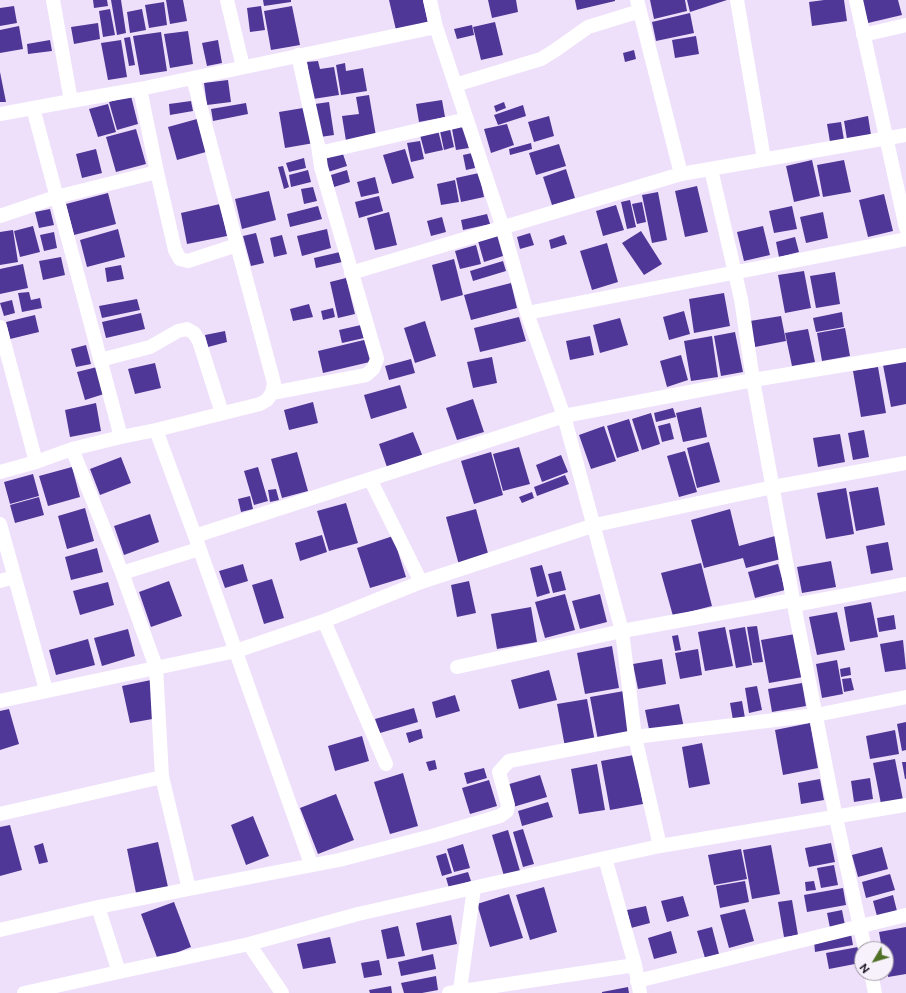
<!DOCTYPE html>
<html>
<head>
<meta charset="utf-8">
<style>
	body { margin:0 }
	#map { position:relative; width:906px; height:993px; overflow:hidden; background:#eee0fa; font-family:Raleway,sans-serif }
	canvas { display:block }
	.north { position:absolute; left:854px; top:941px; width:40px; height:40px; box-sizing:border-box; background:#f6f1fa; border:1px solid #9e97a3; border-radius:50%; rotate:232deg; font-size:11px; font-weight:700; line-height:16px; text-align:center; color:#1a1120 }
	.north::after { content:''; display:block; margin:auto; width:14px; height:18px; background:#507027; clip-path:polygon(50% 0,100% 100%,50% 72%,0 100%) }
</style>
</head>
<body>
<div id="map">
<canvas width="906" height="993"></canvas>
<div class="north">N</div>
</div>
<script>
const c = document.querySelector('canvas').getContext('2d');
c.lineJoin = 'round';
function paint(path, color) { c.fillStyle = color; c.fill(path, 'evenodd'); }
const toPath = rows => new Path2D(rows.map(r => 'M' + r).join(''));
function stroke(path, color, width, dash) { c.strokeStyle = color; c.lineWidth = width; c.lineCap = dash ? 'butt' : 'round'; c.setLineDash(dash || []); c.stroke(path); }
paint(toPath([
	[93,0,107,0,108,6,94,8],
	[111,0,121,0,126,33,117,35],
	[166,0,183,0,187,21,170,24],
	[263,0,291,0,291,2,264,6],
	[389,0,423,0,428,22,396,30],
	[488,0,516,0,518,12,492,18],
	[575,0,615,0,615,1,577,10],
	[650,0,685,0,687,11,654,19],
	[687,0,727,0,690,12],
	[824,0,844,0,847,21,812,26,809,2],
	[862,0,898,0,902,15,868,23],
	[164,2,167,25,149,28,145,5],
	[14,6,17,23,0,26,0,8],
	[261,6,265,30,250,32,247,8],
	[292,6,300,45,271,50,264,11],
	[110,9,115,35,103,37,99,11],
	[142,9,146,30,130,33,127,12],
	[690,13,694,33,656,41,652,22],
	[495,22,503,55,481,60,473,27],
	[98,23,100,39,74,44,71,27],
	[472,25,474,35,457,39,454,29],
	[19,26,23,49,0,53,0,30],
	[188,31,193,64,170,68,164,34],
	[161,32,167,71,140,75,133,36],
	[696,36,699,54,675,58,672,40],
	[130,37,135,65,129,66,124,38],
	[50,40,52,51,28,54,27,44],
	[121,40,127,77,108,80,101,43],
	[218,40,222,63,207,66,202,43],
	[634,50,636,59,625,62,623,53],
	[318,61,320,69,334,67,339,95,313,99,307,62],
	[345,63,346,71,363,68,367,91,341,95,336,65],
	[0,72,6,102,0,102],
	[228,80,231,102,207,105,204,83],
	[369,95,376,136,346,141,342,116,359,114,356,97],
	[131,96,138,124,117,130,109,102],
	[442,100,445,117,419,122,416,104],
	[191,101,193,111,170,115,169,104],
	[329,102,334,135,320,137,315,104],
	[504,102,506,108,496,112,494,106],
	[246,103,248,114,213,121,211,109],
	[108,104,116,132,98,137,89,109],
	[523,105,526,116,498,125,494,115],
	[309,107,314,143,285,148,279,112],
	[549,116,554,136,534,142,528,122],
	[868,116,871,135,847,139,844,121],
	[197,119,206,152,177,160,168,127],
	[841,122,844,140,830,142,827,124],
	[507,124,514,145,491,153,484,129],
	[464,126,469,148,456,150,452,129],
	[136,129,146,164,116,172,106,137],
	[450,129,454,147,444,150,440,131],
	[438,130,443,150,425,154,420,135],
	[420,141,424,159,411,162,407,143],
	[531,143,532,149,510,155,509,149],
	[559,144,566,166,536,175,529,153],
	[96,149,102,173,82,178,76,154],
	[405,149,414,178,392,184,383,155],
	[342,151,347,166,328,172,323,157],
	[472,153,475,168,466,170,463,155],
	[304,158,306,168,289,172,286,163],
	[812,160,820,196,794,202,786,166],
	[844,160,851,192,823,197,817,165],
	[283,166,289,187,284,189,278,167],
	[566,169,575,198,552,205,543,177],
	[308,170,311,182,291,187,289,175],
	[347,170,350,182,334,187,331,175],
	[479,173,484,197,461,202,456,178],
	[375,177,379,193,361,197,357,182],
	[455,180,459,202,441,205,437,184],
	[697,186,708,232,685,237,675,191],
	[313,187,317,201,304,204,301,189],
	[269,191,276,220,242,229,235,199],
	[658,192,667,240,652,243,642,195],
	[108,193,116,224,74,235,66,204],
	[884,194,893,231,868,237,859,200],
	[379,196,383,211,359,218,355,202],
	[630,200,636,227,627,229,621,202],
	[642,202,646,222,637,224,632,204],
	[220,204,227,236,187,244,181,213],
	[616,205,624,230,603,236,596,211],
	[318,206,322,219,290,227,287,214],
	[792,206,797,229,774,233,769,211],
	[50,209,54,225,39,228,35,212],
	[389,212,397,245,375,250,367,218],
	[823,212,828,238,806,243,800,217],
	[487,214,490,224,463,230,461,220],
	[442,217,446,232,431,236,427,221],
	[33,226,40,252,20,257,14,231],
	[763,226,770,255,744,261,737,232],
	[118,229,125,257,87,267,80,240],
	[327,229,331,248,302,256,297,236],
	[13,230,18,262,0,265,0,232],
	[641,231,662,264,644,275,622,243],
	[54,232,57,248,44,251,40,235],
	[256,233,264,263,251,266,243,236],
	[530,233,534,245,520,249,517,237],
	[282,235,287,254,274,257,270,238],
	[497,235,503,256,484,262,478,241],
	[564,235,567,244,551,249,549,240],
	[795,237,799,252,779,257,776,242],
	[607,243,618,282,592,290,580,251],
	[476,245,481,264,460,269,455,251],
	[340,252,342,262,316,268,314,258],
	[61,257,65,275,43,280,39,261],
	[454,259,463,295,441,301,432,265],
	[503,261,506,271,473,281,470,271],
	[23,264,28,288,0,294,0,269],
	[121,265,124,279,107,282,105,268],
	[804,271,811,308,785,313,778,275],
	[835,272,840,304,816,308,810,276],
	[346,278,355,314,338,318,330,282],
	[511,283,517,308,471,320,464,295],
	[29,292,31,300,40,298,42,308,22,312,18,293],
	[724,293,730,326,694,333,689,299],
	[137,299,140,310,102,318,99,306],
	[12,300,15,313,4,316,0,303],
	[309,304,313,317,293,321,290,309],
	[333,308,335,317,323,320,321,311],
	[684,311,690,334,669,340,663,317],
	[842,312,844,327,816,332,813,318],
	[141,313,145,329,106,338,102,322],
	[35,315,39,332,10,339,6,322],
	[781,316,786,341,755,347,750,321],
	[519,317,526,341,480,352,474,328],
	[620,318,628,345,600,353,593,325],
	[425,321,436,356,415,363,404,328],
	[361,325,364,338,342,343,339,330],
	[845,328,850,356,822,361,817,333],
	[808,329,815,362,792,366,785,333],
	[225,331,227,342,208,347,205,335],
	[735,332,743,372,721,376,714,336],
	[590,336,594,355,570,360,566,341],
	[712,336,718,377,691,381,684,341],
	[368,339,374,361,323,373,318,351],
	[86,345,91,364,76,367,71,349],
	[681,355,688,380,667,387,660,361],
	[492,357,497,383,473,388,467,362],
	[411,359,415,373,389,380,385,366],
	[906,361,906,404,891,407,883,365],
	[155,363,161,388,135,394,128,369],
	[97,367,104,394,85,400,77,372],
	[878,367,886,413,861,417,853,371],
	[400,385,407,408,371,419,364,395],
	[473,399,484,432,457,440,446,408],
	[313,402,318,423,289,430,284,410],
	[96,403,101,431,70,437,65,410],
	[701,407,707,437,683,442,676,413],
	[673,408,676,417,656,422,654,413],
	[651,413,660,444,642,450,632,419],
	[629,419,639,451,617,458,607,426],
	[670,423,674,439,662,442,658,426],
	[604,426,616,461,591,469,579,435],
	[864,430,869,457,853,460,848,433],
	[413,432,423,457,388,470,379,444],
	[840,434,845,462,818,467,813,438],
	[709,442,720,482,697,488,687,448],
	[519,447,530,484,503,491,493,454],
	[685,451,697,492,679,497,667,456],
	[297,452,308,491,282,498,271,459],
	[491,452,503,495,474,504,461,461],
	[561,455,568,472,542,482,536,465],
	[121,457,131,483,100,495,90,469],
	[72,467,80,497,48,506,39,476],
	[258,467,268,501,254,505,244,471],
	[33,474,39,496,10,504,4,482],
	[565,475,569,484,537,496,534,487],
	[878,487,885,525,856,531,849,492],
	[846,488,854,534,826,539,817,493],
	[276,489,279,500,270,502,268,490],
	[532,492,534,498,522,503,519,497],
	[250,496,253,509,241,512,238,499],
	[39,497,44,515,15,523,10,505],
	[346,503,358,543,329,551,317,511],
	[85,508,94,541,67,549,58,516],
	[476,509,489,557,459,565,446,517],
	[730,509,739,546,775,536,781,559,746,568,743,558,704,568,691,520],
	[150,514,159,542,124,555,114,526],
	[322,535,327,552,300,561,295,543],
	[393,536,406,577,370,588,357,548],
	[888,542,893,570,871,574,866,546],
	[97,548,103,572,71,580,65,557],
	[831,561,836,587,802,593,797,567],
	[701,563,712,606,673,616,661,573],
	[243,564,248,581,225,588,219,571],
	[778,564,785,590,755,598,748,572],
	[542,565,550,593,537,597,530,568],
	[561,571,566,590,553,593,548,574],
	[272,579,284,618,264,624,252,585],
	[169,581,182,616,151,627,139,592],
	[469,581,476,613,457,617,451,585],
	[108,582,114,605,80,615,73,591],
	[565,594,575,630,545,638,535,602],
	[600,594,607,622,580,629,572,601],
	[871,602,878,637,850,642,844,607],
	[531,607,537,642,497,649,491,614],
	[837,612,845,650,817,655,809,617],
	[894,615,896,629,879,632,877,618],
	[757,626,763,662,753,663,747,627],
	[725,627,733,666,705,671,698,632],
	[745,627,752,665,736,668,729,630],
	[128,629,135,656,102,666,94,638],
	[795,634,803,677,769,683,761,640],
	[678,635,681,650,675,651,672,636],
	[88,639,95,665,56,675,49,650],
	[903,640,906,669,885,672,880,644],
	[612,646,619,688,585,694,577,653],
	[698,649,702,675,680,679,675,653],
	[662,659,666,684,638,689,633,664],
	[837,660,843,694,822,698,816,664],
	[850,667,851,675,841,677,840,669],
	[549,670,557,700,519,709,511,680],
	[851,678,854,690,844,692,842,679],
	[151,680,158,718,130,723,122,686],
	[802,683,806,706,772,712,768,689],
	[757,686,762,710,749,713,745,688],
	[624,691,632,734,598,740,590,697],
	[455,695,460,711,436,718,432,702],
	[587,699,595,742,565,747,557,704],
	[742,701,745,718,733,720,730,703],
	[679,704,684,728,650,734,645,710],
	[414,708,418,722,380,733,375,719],
	[9,709,19,744,0,750,0,711],
	[906,722,906,750,902,751,897,724],
	[810,723,818,768,783,775,775,730],
	[421,729,423,738,409,743,406,733],
	[895,730,899,754,870,759,866,736],
	[362,736,369,761,335,771,328,746],
	[702,743,710,784,689,788,682,747],
	[634,755,643,804,610,810,601,761],
	[895,759,903,800,881,804,873,763],
	[435,760,437,769,429,771,426,762],
	[902,762,906,762,906,779,905,779],
	[597,764,605,810,579,814,571,769],
	[484,768,487,778,467,784,464,773],
	[403,773,418,826,390,834,374,782],
	[540,775,547,797,513,807,506,785],
	[870,778,873,799,854,802,851,781],
	[820,779,824,800,801,804,798,783],
	[489,780,497,806,470,814,462,788],
	[336,794,354,840,318,854,300,808],
	[548,802,553,817,522,826,518,811],
	[253,816,269,856,246,865,231,825],
	[10,825,22,870,0,876,0,827],
	[523,829,534,864,523,867,513,832],
	[508,830,520,871,504,876,492,835],
	[158,842,168,887,136,893,127,849],
	[43,843,48,862,39,864,34,846],
	[831,843,835,862,809,867,805,848],
	[463,844,470,868,454,872,447,849],
	[771,845,780,894,752,899,743,850],
	[882,847,888,869,858,877,852,855],
	[741,849,747,879,714,885,708,855],
	[446,853,452,873,442,876,436,856],
	[834,865,838,885,821,888,817,868],
	[468,872,471,881,449,888,446,878],
	[890,874,895,890,866,898,862,882],
	[745,881,749,902,720,908,716,886],
	[814,881,816,890,806,891,805,882],
	[544,887,557,932,530,940,516,895],
	[843,888,846,905,807,912,804,895],
	[509,894,523,938,490,947,477,904],
	[893,895,898,915,878,920,873,901],
	[683,896,689,916,667,922,661,901],
	[792,900,798,935,784,937,778,902],
	[174,902,191,947,158,960,141,914],
	[646,906,650,923,631,928,627,910],
	[745,909,754,941,729,948,720,915],
	[842,910,845,925,830,928,827,913],
	[451,915,457,944,422,951,416,923],
	[398,926,405,956,387,959,381,930],
	[712,927,719,954,705,958,697,931],
	[906,927,906,974,888,977,886,949,882,949,879,932],
	[671,931,677,953,654,959,648,938],
	[851,934,853,945,815,952,814,941],
	[330,937,336,963,303,969,297,944],
	[858,947,860,963,829,969,826,953],
	[433,954,436,969,401,976,398,962],
	[379,960,382,975,364,978,361,963],
	[436,976,438,990,422,993,404,993,401,983],
	[391,986,392,993,370,993,369,990],
	[628,987,629,993,602,993,602,992]
]), '#4e3796');
stroke(toPath([
	[227,0,243,67],
	[430,0,436,27,503,228,527,313,564,416,622,631,635,737,660,846,605,858,635,965,640,993],
	[637,0,681,174],
	[737,0,764,159],
	[856,0,906,228],
	[863,35,906,25],
	[455,85,541,59,554,51,588,27,640,11],
	[140,89,157,172],
	[71,101,140,89,436,27],
	[0,114,71,101,53,0],
	[319,153,467,119],
	[711,169,741,299,753,380,794,605,836,818,865,949],
	[0,216,56,197,157,172,175,250,180,259,188,261,237,245,193,78],
	[351,273,681,174,906,135],
	[527,313,906,239],
	[0,327,36,462,72,449,121,437,33,108],
	[100,360,150,347,178,331,187,329,194,333,199,341,222,413],
	[272,393,366,375,373,369,377,359,321,167,318,146,298,55],
	[156,430,260,404,267,400,272,393,274,383,237,245],
	[121,437,156,430,195,536,564,416,753,380,906,355],
	[72,449,122,573,156,667,162,777,189,889,339,860,432,836,500,816,507,811,508,805,499,772,509,761,635,737,816,715,906,697],
	[0,472,36,462],
	[370,479,421,582,595,525,773,487,906,463],
	[0,524,46,690],
	[195,536,311,864],
	[122,573,199,549],
	[0,581,14,577],
	[794,605,906,584],
	[324,621,386,764],
	[457,667,622,631,793,600],
	[0,701,236,651,324,621,421,582],
	[0,814,162,777],
	[660,846,906,805],
	[189,889,98,907,119,972,249,944,358,914,605,858],
	[0,930,98,907],
	[249,944,282,993],
	[871,973,875,993],
	[637,981,906,915],
	[460,990,474,888],
	[24,993,119,972],
	[449,993,635,965]
]), '#fff', 14);
</script>
</body>
</html>
